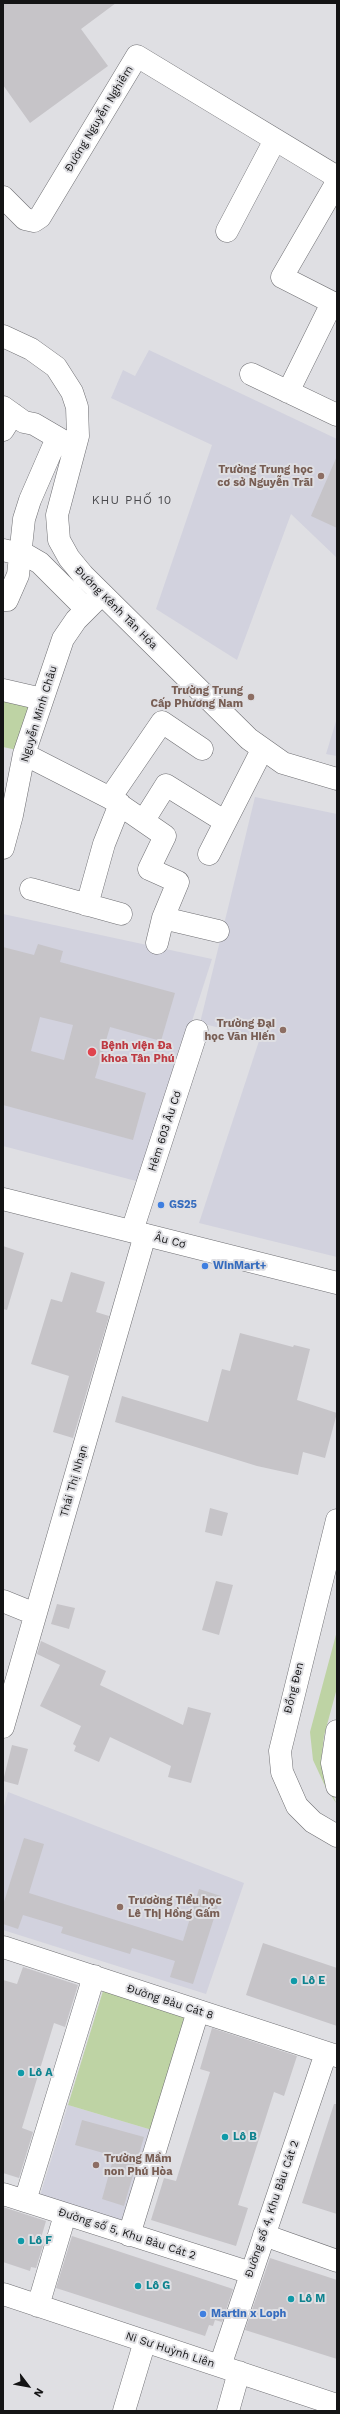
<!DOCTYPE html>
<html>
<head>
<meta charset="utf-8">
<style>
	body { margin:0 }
	#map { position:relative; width:340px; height:2414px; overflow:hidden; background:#dfdfe3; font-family:"Work Sans",sans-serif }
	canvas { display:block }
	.frame { position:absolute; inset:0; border:4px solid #141415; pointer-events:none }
	.north { position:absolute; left:8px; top:2366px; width:40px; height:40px; -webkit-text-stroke:3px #dfdfe3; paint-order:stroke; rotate:122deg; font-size:11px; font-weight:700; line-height:16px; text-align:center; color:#141415 }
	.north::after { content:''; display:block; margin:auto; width:14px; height:18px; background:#141415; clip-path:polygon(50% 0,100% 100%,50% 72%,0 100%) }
</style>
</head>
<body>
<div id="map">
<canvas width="340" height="2414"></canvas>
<div class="frame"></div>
<div class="north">N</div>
</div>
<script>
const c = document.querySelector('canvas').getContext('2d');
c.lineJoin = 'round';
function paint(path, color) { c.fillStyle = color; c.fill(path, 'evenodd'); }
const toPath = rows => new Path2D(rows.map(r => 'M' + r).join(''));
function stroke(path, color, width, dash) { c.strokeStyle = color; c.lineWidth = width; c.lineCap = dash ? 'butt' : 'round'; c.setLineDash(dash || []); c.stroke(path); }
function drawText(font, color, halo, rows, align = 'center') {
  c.font = font + ' "Work Sans",sans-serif'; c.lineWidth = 4; c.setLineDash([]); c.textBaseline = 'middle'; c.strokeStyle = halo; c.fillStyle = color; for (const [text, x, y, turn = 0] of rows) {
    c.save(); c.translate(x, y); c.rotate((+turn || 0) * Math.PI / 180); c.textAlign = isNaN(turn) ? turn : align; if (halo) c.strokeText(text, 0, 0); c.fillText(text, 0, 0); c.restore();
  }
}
paint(toPath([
	[149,350,337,439,337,558,291,514,237,660,156,609,212,445,111,398,123,370,135,376],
	[337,718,337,756,326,754],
	[255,797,337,814,337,1257,199,1223,260,1038,200,1023],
	[3,914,212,959,140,1182,3,1146],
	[8,1792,244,1883,206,1994,3,1930,3,1810],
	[68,2105,152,2130,123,2225,39,2199]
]), '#d2d2de');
paint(toPath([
	[3,693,33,700,17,750,3,747],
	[337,1631,337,1688,324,1736,321,1763,336,1803,325,1786,313,1760,310,1732],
	[103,1991,188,2017,152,2130,68,2105]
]), '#bed3a4');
paint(toPath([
	[3,3,116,3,81,29,108,66,30,123,3,85],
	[337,456,337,528,311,516],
	[38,944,63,951,60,962,175,993,161,1041,110,1027,95,1078,146,1093,133,1140,3,1105,3,947,34,955],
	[40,1017,73,1025,64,1060,31,1051],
	[3,1246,24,1253,7,1310,3,1309],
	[71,1272,105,1282,96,1312,109,1316,73,1438,53,1432,69,1376,31,1364,51,1299,62,1302],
	[240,1333,293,1347,294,1345,310,1349,297,1400,337,1413,325,1458,303,1452,298,1475,257,1466,115,1422,122,1396,208,1422,222,1369,230,1371],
	[210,1508,228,1513,222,1536,205,1532],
	[216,1581,233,1585,219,1635,202,1630],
	[57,1604,75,1608,69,1629,51,1624],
	[41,1641,106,1671,100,1685,183,1725,188,1707,211,1713,191,1783,168,1777,171,1766,110,1737,99,1762,74,1751,76,1746,73,1744,81,1726,40,1706,60,1665,37,1654],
	[12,1745,28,1749,18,1785,3,1781],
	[24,1838,44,1844,29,1893,183,1941,199,1889,221,1896,193,1984,170,1977,175,1961,132,1948,130,1954,61,1933,63,1927,23,1915,18,1929,3,1924,3,1905],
	[263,1943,337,1968,337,2026,246,1995],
	[23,1967,78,1985,65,2027,54,2023,22,2128,33,2132,19,2178,3,2173,3,1980,17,1984],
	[212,2028,297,2056,284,2096,274,2092,238,2205,248,2208,236,2246,151,2220,164,2178,176,2181,210,2072,200,2069],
	[334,2104,337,2104,337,2214,302,2203],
	[82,2120,144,2137,124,2206,102,2199,114,2156,75,2145],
	[3,2207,46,2221,41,2238,45,2239,36,2268,31,2267,30,2271,3,2262],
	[72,2236,233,2289,222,2322,215,2320,213,2326,209,2325,205,2336,56,2288],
	[270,2258,337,2280,337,2359,245,2330]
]), '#c6c4c8');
const minor = toPath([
	[337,182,282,277,337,305],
	[3,197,25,219,34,221,40,217,137,56,337,177],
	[227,231,275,140],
	[3,336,31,349,56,367,72,392,77,407,78,436,57,515,59,540,69,558,83,575,249,739,283,763,337,779],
	[251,374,337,415],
	[288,392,332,303],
	[3,407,24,422,34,424,70,445],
	[3,430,13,414],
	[3,550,28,556,40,563,86,609],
	[3,600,7,600,18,575,24,519,30,500,57,438],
	[3,690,42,699],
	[24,754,110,798,165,836,149,869,178,882,163,918,157,943],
	[110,798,162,722,202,749],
	[144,820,166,785,224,821],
	[3,848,12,815,24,754,63,639,76,620,102,594],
	[209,854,262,750],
	[31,889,121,914],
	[87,905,104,844,120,804],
	[163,918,218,931],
	[132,1231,197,1031],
	[337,1520,280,1751,282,1772,297,1806,313,1822,337,1836],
	[3,1601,35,1614],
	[3,1727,145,1235],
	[337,1731,332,1763,337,1786],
	[3,1947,337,2056],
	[3,2194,251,2273],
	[25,2201,94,1976],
	[129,2235,198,2011],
	[264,2235,337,2261],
	[3,2294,337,2405],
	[38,2306,65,2215],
	[220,2366,326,2053],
	[124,2411,145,2341],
	[228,2411,239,2372]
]);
const major = toPath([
	[3,1199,337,1283]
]);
stroke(minor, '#6f6f73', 23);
stroke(major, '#6f6f73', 23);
stroke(minor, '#fff', 22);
stroke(major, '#fff', 22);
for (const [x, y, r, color] of [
	[321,476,4,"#8d6e63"],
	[251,697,4,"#8d6e63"],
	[283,1030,4,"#8d6e63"],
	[92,1052,5,"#e0444e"],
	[161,1205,4,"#3f7fe0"],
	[205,1266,4,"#3f7fe0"],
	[120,1907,4,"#8d6e63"],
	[294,1981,4,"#0f9aa8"],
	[21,2073,4,"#0f9aa8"],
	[225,2137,4,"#0f9aa8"],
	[96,2165,4,"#8d6e63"],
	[21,2241,4,"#0f9aa8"],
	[138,2286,4,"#0f9aa8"],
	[291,2299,4,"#0f9aa8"],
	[203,2314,4,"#3f7fe0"]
]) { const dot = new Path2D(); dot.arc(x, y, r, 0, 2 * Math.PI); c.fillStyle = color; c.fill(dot); stroke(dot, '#dfdfe3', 1.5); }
drawText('11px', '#141415', '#dfdfe3', [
	["Đường Nguyễn Nghiêm",99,119,-59],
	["Đường Kênh Tân Hóa",116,608,45],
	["Nguyễn Minh Châu",39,714,-73],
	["Hẻm 603 Âu Cơ",165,1131,-72],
	["Âu Cơ",170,1241,14],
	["Thái Thị Nhạn",74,1481,-74],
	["Đồng Đen",294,1688,-76],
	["Đường Bàu Cát 8",170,2002,18],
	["Đường số 4, Khu Bàu Cát 2",272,2209,-71],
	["Đường số 5, Khu Bàu Cát 2",127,2234,18],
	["Ni Sư Huỳnh Liên",170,2350,18]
]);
drawText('bold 11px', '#785e54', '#dfdfe3', [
	["Trường Trung học",313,470],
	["cơ sở Nguyễn Trãi",313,483],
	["Trường Trung",243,691],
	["Cấp Phương Nam",243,704],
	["Trường Đại",275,1024],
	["học Văn Hiến",275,1037],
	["Trươờng Tiểu học",128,1901,"left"],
	["Lê Thị Hồng Gấm",128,1914,"left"],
	["Trường Mầm",104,2159,"left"],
	["non Phú Hòa",104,2172,"left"]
], 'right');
drawText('bold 11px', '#be3a42', '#dfdfe3', [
	["Bệnh viện Đa",101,1046],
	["khoa Tân Phú",101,1059]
], 'left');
drawText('bold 11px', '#366cbe', '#dfdfe3', [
	["GS25",169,1205],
	["WinMart+",213,1266],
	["Martin x Loph",211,2314]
], 'left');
drawText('bold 11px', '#0d838f', '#dfdfe3', [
	["Lô E",302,1981],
	["Lô A",29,2073],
	["Lô B",233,2137],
	["Lô F",29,2241],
	["Lô G",146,2286],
	["Lô M",299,2299]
], 'left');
c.letterSpacing = '1px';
drawText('12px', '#4a4a4e', '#dfdfe3', [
	["KHU PHỐ 10",132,500]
]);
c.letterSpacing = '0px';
</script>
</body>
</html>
